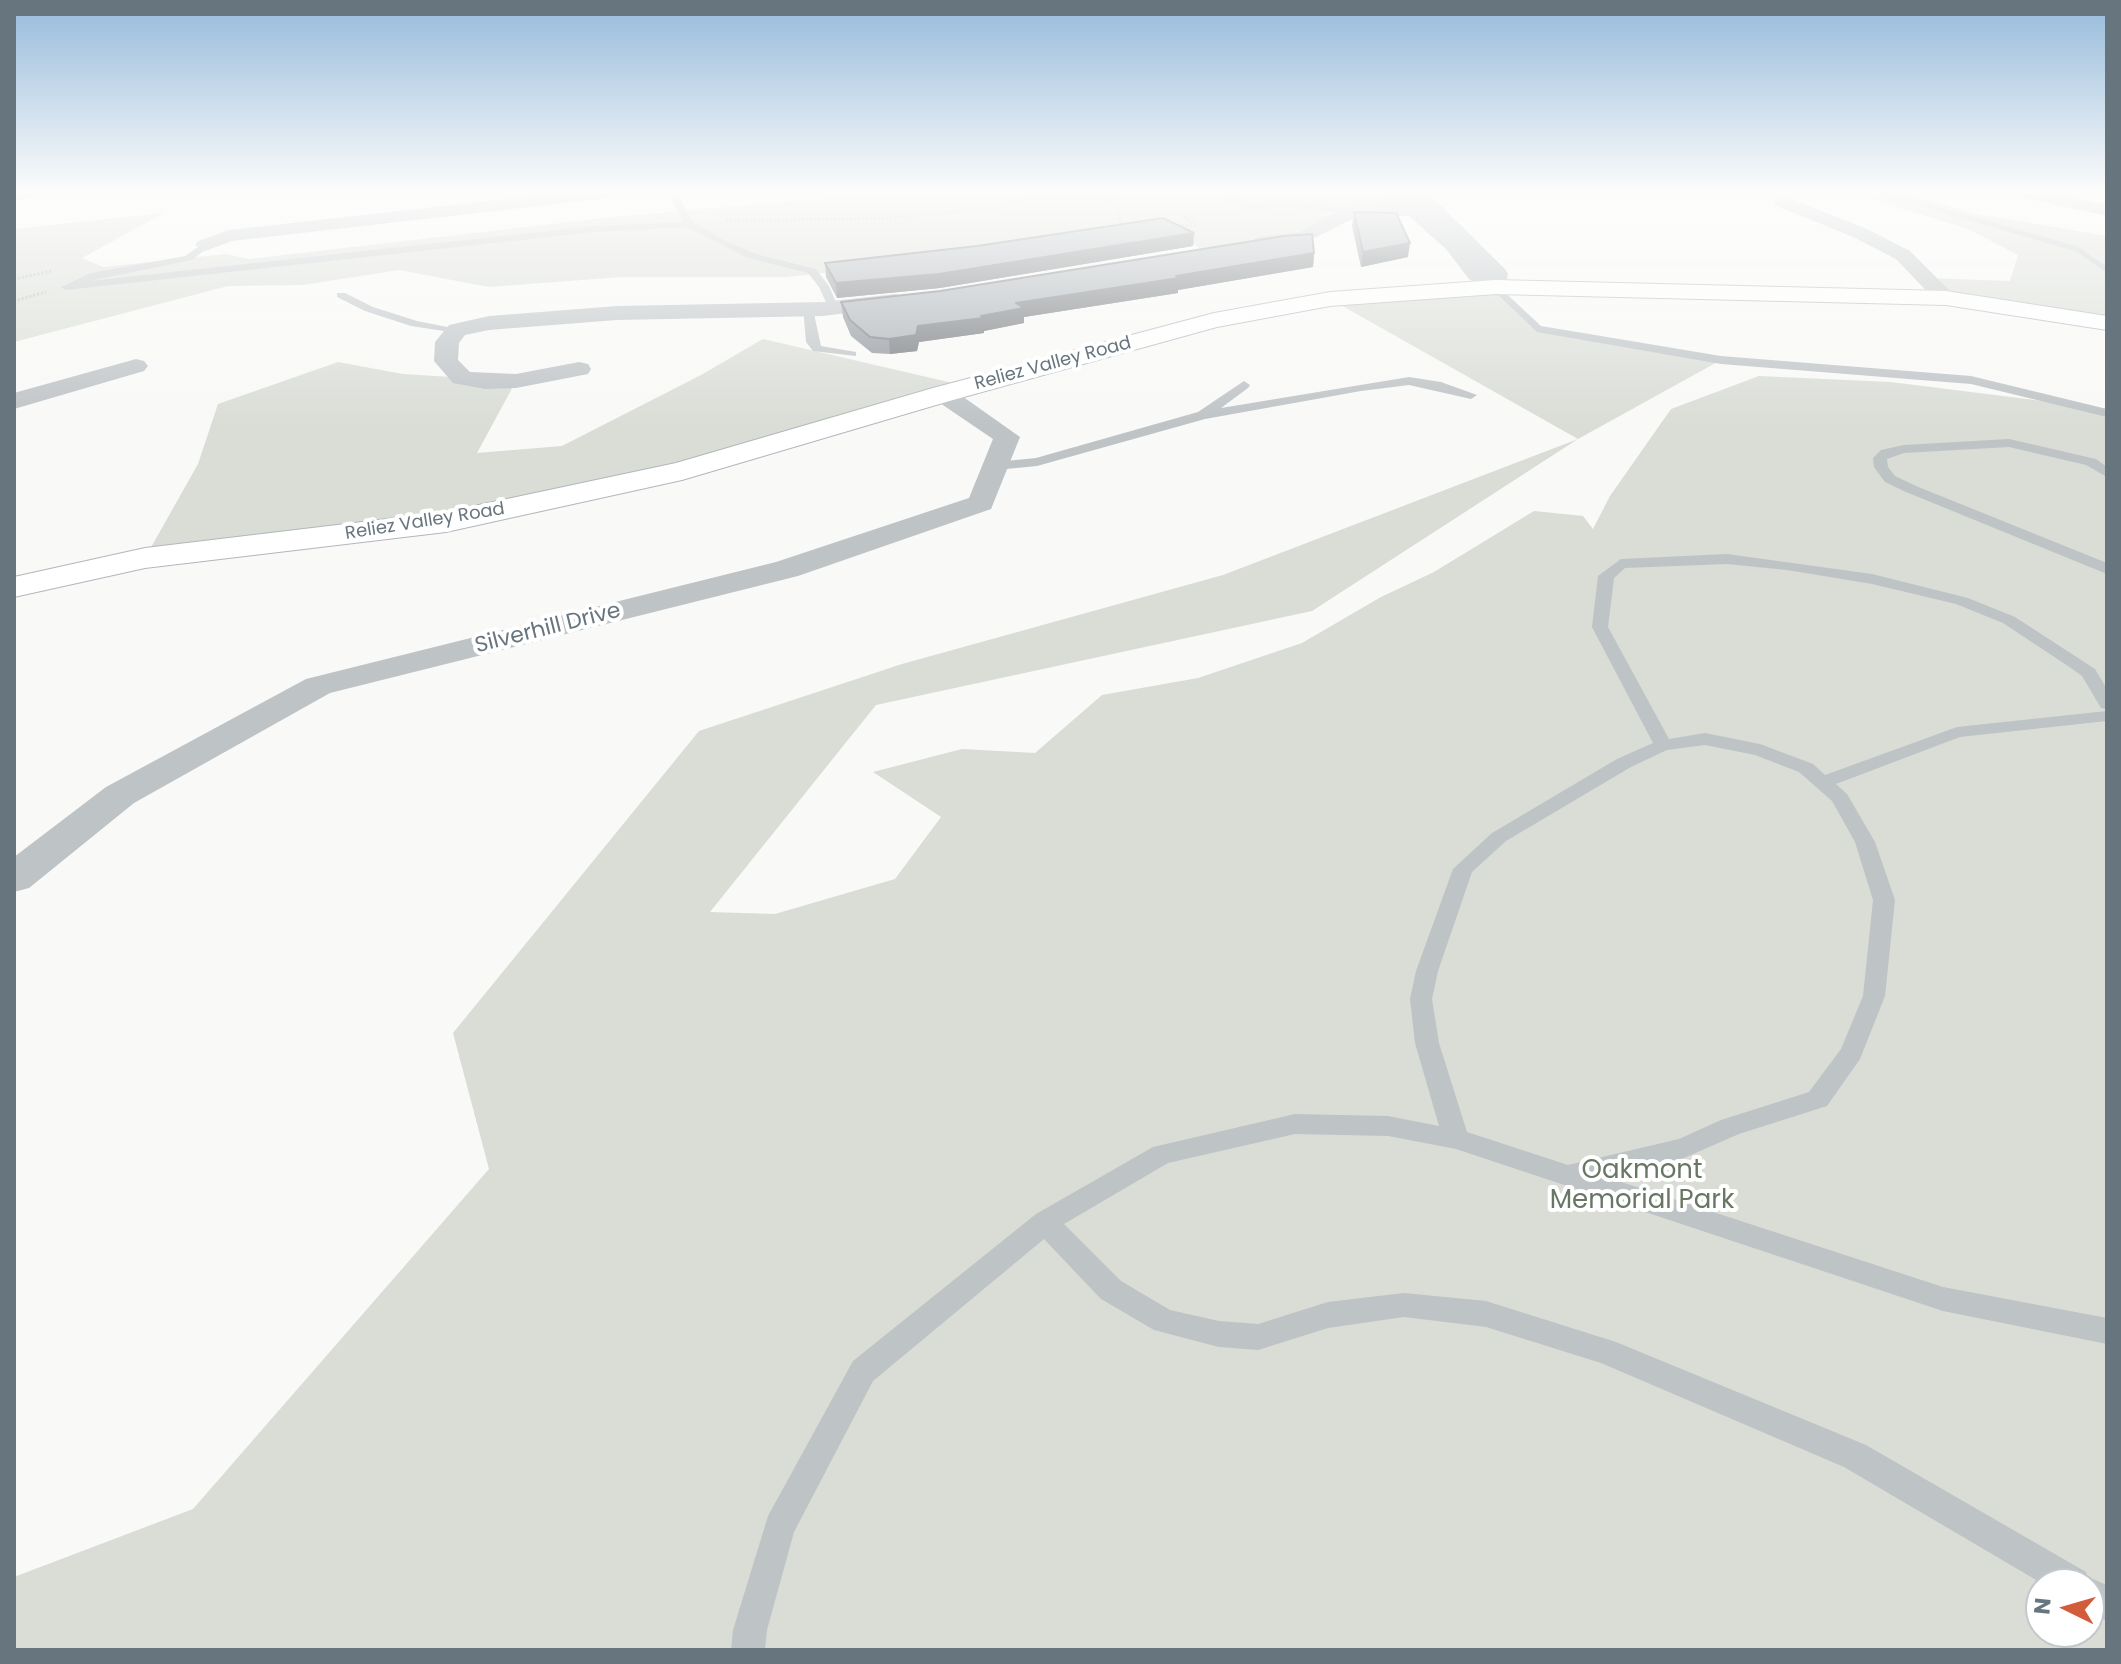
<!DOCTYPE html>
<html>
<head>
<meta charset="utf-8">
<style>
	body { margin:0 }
	#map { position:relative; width:2121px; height:1664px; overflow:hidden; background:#f9f9f7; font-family:Poppins,sans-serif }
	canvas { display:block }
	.frame { position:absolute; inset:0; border:16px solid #66757e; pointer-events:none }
	.north { position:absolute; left:2025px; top:1568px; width:80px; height:80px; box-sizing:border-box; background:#fff; border:2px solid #c2c8cb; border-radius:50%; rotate:275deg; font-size:22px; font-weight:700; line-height:32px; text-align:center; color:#66757e }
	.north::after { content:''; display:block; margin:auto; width:28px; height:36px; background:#d25d3d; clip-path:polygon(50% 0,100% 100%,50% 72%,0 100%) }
</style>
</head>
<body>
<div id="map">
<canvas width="2121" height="1664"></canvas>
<div class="frame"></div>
<div class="north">N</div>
</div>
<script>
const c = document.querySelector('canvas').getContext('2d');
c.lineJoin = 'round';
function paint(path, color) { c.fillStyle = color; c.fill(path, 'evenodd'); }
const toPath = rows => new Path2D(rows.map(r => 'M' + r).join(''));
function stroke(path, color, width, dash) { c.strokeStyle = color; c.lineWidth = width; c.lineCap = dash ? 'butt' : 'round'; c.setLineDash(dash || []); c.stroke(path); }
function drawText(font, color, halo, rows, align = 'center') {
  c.font = font + ' Poppins,sans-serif'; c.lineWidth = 8; c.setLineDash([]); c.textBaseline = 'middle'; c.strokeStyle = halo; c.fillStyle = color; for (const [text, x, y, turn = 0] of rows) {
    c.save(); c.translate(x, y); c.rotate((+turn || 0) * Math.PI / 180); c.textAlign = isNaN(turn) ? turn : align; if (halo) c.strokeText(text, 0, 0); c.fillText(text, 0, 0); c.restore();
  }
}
paint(toPath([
	[891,193,1393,193,1403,203,1358,206,1304,237,1205,252,1168,228,1004,255,786,277,622,277,489,287,399,270,303,285,228,286,14,342,14,229,164,213,82,258,103,267,226,254,249,259,612,217],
	[1853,193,1905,193,1972,213,2107,236,2107,323,1946,298,1926,278,2010,281,2018,255,1968,229],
	[1496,287,1537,329,1721,360,1578,439,1312,611,876,705,710,912,775,914,895,879,941,817,873,772,962,749,1035,753,1102,695,1198,678,1302,643,1381,597,1434,572,1534,511,1583,516,1593,529,1610,496,1671,409,1759,376,1891,382,2107,409,2107,1650,14,1650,14,1577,193,1509,489,1169,453,1033,699,731,902,664,1223,575,1578,439,1330,299],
	[2041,1584,2089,1584,2089,1632,2041,1632],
	[763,339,970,387,739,456,446,522,145,558,198,464,218,404,338,362,403,374,516,381,477,453,562,446,701,375]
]), '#d9ddd6');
stroke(toPath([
	[1883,193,2077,249,2107,270]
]), '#bac4c8', 5);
const secondary = toPath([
	[1496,280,1946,291,2107,316,2107,330,1946,305,1496,294,1330,306,1217,327,953,400,682,480,446,532,145,568,14,597,14,577,145,548,446,512,676,463,933,388,1214,313,1330,292,1496,280]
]);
stroke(secondary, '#b1b7bb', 2);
stroke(toPath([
	[726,221,888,218,987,209,1025,199,1071,196,1106,198],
	[1174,226,1195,225,1185,217,1213,212],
	[1114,229,1120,222,1118,211,1106,198,1135,193],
	[14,279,52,271],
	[14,301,46,292]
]), '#b9bcbe', 3, [2, 2]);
paint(toPath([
	[668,193,677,193,693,222,720,238,756,254,816,269,829,286,838,307,829,309,819,287,808,273,748,258,687,227,594,232,66,290,61,287,91,273,185,256,205,242,209,247,192,260,89,281,594,226,683,222,668,193],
	[1228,193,1237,193,1234,199,1251,204,1289,201,1358,211,1353,214,1289,207,1250,210,1228,203,1224,198,1228,193],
	[1496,284,1541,326,1721,356,1971,376,2107,409,2107,417,1971,384,1721,364,1537,332,1492,289,1491,287,1496,284],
	[337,293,345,293,373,307,417,321,463,330,457,333,411,326,365,311,337,297,337,293],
	[803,307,813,309,821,346,856,352,856,356,813,351,806,342,803,307],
	[1409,377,1441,382,1477,395,1471,399,1409,385,1361,391,1205,419,1037,466,996,470,989,466,996,462,1036,458,1198,412,1244,381,1250,385,1248,388,1221,408,1409,377],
	[2009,439,2096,459,2107,467,2107,477,2086,465,2009,447,1904,453,1887,459,1888,467,1895,476,1916,486,2107,563,2107,574,1906,492,1885,482,1874,467,1873,458,1881,450,1904,445,2009,439],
	[1727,554,1872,574,1968,598,2015,617,2095,669,2107,689,2107,709,2101,708,2082,676,2068,666,2003,623,1956,604,1872,584,1787,570,1727,564,1625,568,1614,578,1608,627,1669,739,1705,733,1760,744,1813,764,1825,775,1957,727,2107,711,2107,721,1960,737,1836,784,1847,794,1875,842,1895,900,1885,996,1860,1059,1827,1106,1739,1134,1684,1158,1606,1177,1943,1287,2107,1318,2107,1344,1943,1311,1456,1149,1388,1136,1295,1134,1168,1163,1064,1224,1121,1281,1170,1310,1219,1321,1258,1324,1328,1302,1404,1293,1486,1301,1616,1342,1866,1445,2086,1572,2088,1577,2107,1585,2107,1621,2089,1612,2089,1584,2043,1584,1844,1467,1601,1363,1486,1327,1404,1317,1328,1328,1258,1350,1219,1347,1154,1330,1101,1299,1044,1239,873,1381,794,1532,767,1630,765,1650,731,1650,733,1630,768,1516,853,1361,1036,1214,1153,1147,1295,1114,1388,1116,1439,1126,1415,1043,1410,999,1416,971,1453,869,1492,833,1617,759,1653,743,1592,627,1598,576,1621,559,1727,554],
	[1705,745,1755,755,1799,772,1832,801,1855,842,1873,900,1863,996,1841,1049,1809,1092,1721,1120,1679,1139,1568,1165,1467,1132,1439,1043,1432,999,1438,971,1472,872,1506,841,1631,767,1667,750,1705,745]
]), '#bec3c6');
paint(toPath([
	[14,193,44,193,35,198,14,200,14,193],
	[559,193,616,193,607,198,232,241,205,251,195,245,198,241,229,230,559,193],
	[2015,193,2051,193,2107,204,2107,216,2024,198,2015,193],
	[1426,196,1432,198,1435,202,1433,205,1443,207,1445,211,1443,215,1357,217,1304,243,1258,249,1248,243,1258,237,1299,232,1354,203,1426,196],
	[1783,196,1867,229,1910,251,1957,298,1954,303,1938,303,1896,259,1853,237,1777,206,1774,202,1777,198,1783,196],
	[895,294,903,296,906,301,903,306,823,316,617,320,489,330,465,335,459,343,458,360,470,372,516,374,579,362,588,364,591,369,588,374,516,388,485,389,453,383,434,361,435,342,449,325,489,316,617,306,823,302,895,294],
	[136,359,144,361,148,366,144,371,14,409,14,393,136,359],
	[943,387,952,389,1020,437,991,509,798,576,330,693,134,803,29,888,14,892,14,857,106,787,306,679,776,562,969,498,993,439,934,399,931,394,934,389,943,387]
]), '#bec3c6');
paint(toPath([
	[1383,193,1405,193,1410,197,1407,193,1428,193,1505,269,1508,274,1504,292,1488,292,1469,279,1446,249,1383,193]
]), '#bec3c6');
paint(secondary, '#fff');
paint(toPath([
	[1354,212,1408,257,1361,267,1352,226],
	[1194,233,1193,246,940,288,837,298,826,277,825,263],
	[1314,253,1313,267,1178,290,1178,293,1024,317,1024,323,984,331,984,333,919,342,917,351,890,354,872,353,851,336,843,317,841,302]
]), '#90969c');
paint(toPath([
	[1194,233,1193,246,940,288,837,298,836,283],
	[1410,243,1408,257,1361,267,1363,252],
	[1314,253,1313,267,1178,290,1178,293,1024,317,1024,323,984,331,984,333,919,342,917,351,890,354,889,339,918,326,981,316,1016,303]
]), '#767a7f');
const building = toPath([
	[1354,212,1396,213,1410,243,1363,252,1354,212],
	[1163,218,1194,233,939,274,836,283,825,263,977,246,1163,218],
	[1312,234,1314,253,1176,276,1179,278,1016,303,1024,308,981,316,983,318,918,326,916,335,889,339,870,337,850,320,841,302,940,291,1284,236,1312,234]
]);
paint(building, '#a8afb5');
stroke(building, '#767a7f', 2);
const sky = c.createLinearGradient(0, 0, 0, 426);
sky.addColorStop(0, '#95badb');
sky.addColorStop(0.45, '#fcfcfb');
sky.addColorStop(1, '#fcfcfb00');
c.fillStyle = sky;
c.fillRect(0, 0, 2121, 426);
drawText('18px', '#66757e', '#fff', [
	["Reliez Valley Road",1053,364,-15],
	["Reliez Valley Road",425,522,-9]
]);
drawText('22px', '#66757e', '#fff', [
	["Silverhill Drive",548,629,-14]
]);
drawText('26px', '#687765', '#fff', [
	["Oakmont",1642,1171],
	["Memorial Park",1642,1201]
]);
</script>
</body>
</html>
